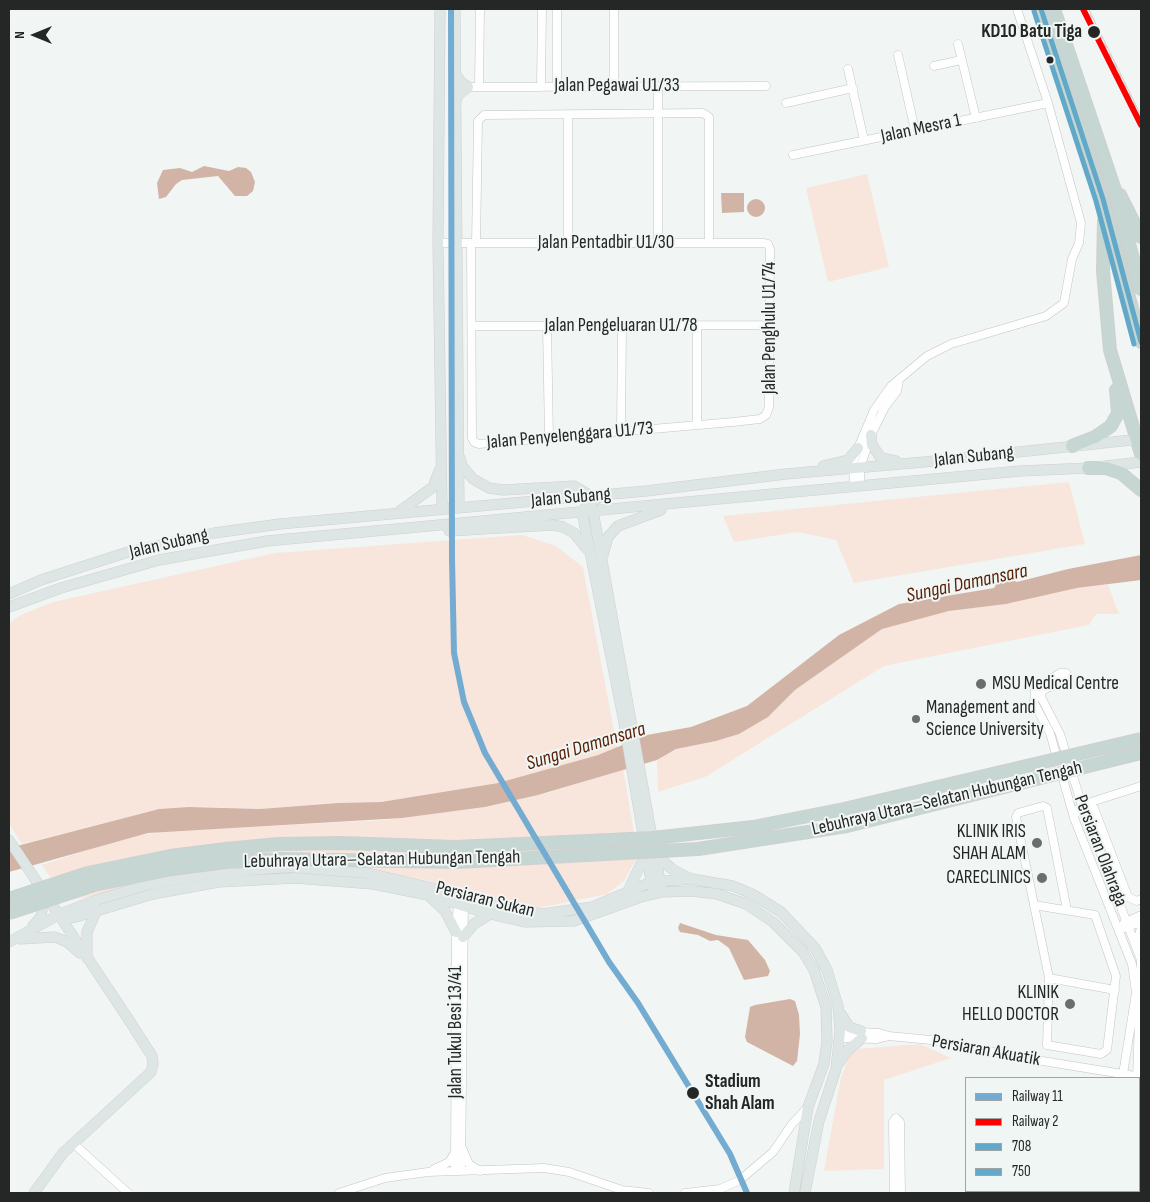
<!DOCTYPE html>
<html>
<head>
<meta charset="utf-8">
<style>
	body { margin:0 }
	#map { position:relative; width:1150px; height:1202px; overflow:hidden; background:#f1f5f3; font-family:"Sofia Sans Condensed",sans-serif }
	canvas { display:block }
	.frame { position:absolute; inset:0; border:10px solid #252626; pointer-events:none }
	.legend { position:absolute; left:965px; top:1077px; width:175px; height:115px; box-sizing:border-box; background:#f0f6f4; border:1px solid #9fa3a2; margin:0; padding:6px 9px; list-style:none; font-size:15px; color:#252626 }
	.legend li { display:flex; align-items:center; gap:10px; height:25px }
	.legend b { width:25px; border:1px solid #9fa3a2 }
	.north { position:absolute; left:10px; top:10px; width:50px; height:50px; -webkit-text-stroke:4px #f0f6f4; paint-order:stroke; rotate:270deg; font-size:14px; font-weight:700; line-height:20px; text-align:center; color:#252626 }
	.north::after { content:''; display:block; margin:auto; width:18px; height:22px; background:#252626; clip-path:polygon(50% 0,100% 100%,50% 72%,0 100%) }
</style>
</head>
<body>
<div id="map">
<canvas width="1150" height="1202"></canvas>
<div class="frame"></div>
<ul class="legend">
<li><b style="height:6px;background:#73acd0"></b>Railway 11</li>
<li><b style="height:6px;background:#f00"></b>Railway 2</li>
<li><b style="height:6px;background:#62a9c9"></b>708</li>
<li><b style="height:6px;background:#62a9c9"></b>750</li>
</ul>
<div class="north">N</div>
</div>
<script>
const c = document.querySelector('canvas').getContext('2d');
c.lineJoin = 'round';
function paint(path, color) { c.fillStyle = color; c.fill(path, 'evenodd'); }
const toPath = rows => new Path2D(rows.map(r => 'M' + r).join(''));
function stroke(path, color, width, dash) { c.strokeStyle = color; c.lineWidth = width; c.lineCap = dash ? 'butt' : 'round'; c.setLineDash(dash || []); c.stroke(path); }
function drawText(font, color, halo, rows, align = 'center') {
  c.font = font + ' "Sofia Sans Condensed",sans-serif'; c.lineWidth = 4; c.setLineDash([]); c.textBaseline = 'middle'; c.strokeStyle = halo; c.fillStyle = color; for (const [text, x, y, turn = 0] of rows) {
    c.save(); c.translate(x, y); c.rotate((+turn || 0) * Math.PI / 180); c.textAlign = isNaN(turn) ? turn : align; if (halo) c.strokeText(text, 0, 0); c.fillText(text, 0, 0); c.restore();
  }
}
paint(toPath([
	[867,174,889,267,828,282,806,188],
	[1069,482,1085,544,854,583,836,540,798,532,734,542,723,516],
	[522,535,556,546,583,567,617,747,611,751,498,783,381,802,338,803,260,809,205,807,159,809,22,844,9,824,9,623,23,614,53,602,275,553],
	[1101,585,1108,585,1119,614,1096,614,1089,625,884,666,705,777,658,792,657,760,663,756,676,749,727,738,748,728,773,712,795,690,882,629,949,611,1006,604,1077,588],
	[623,769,638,855,624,881,607,894,528,910,426,880,377,871,290,870,151,881,81,898,65,899,42,865,121,839,163,831,385,820,485,807,551,792],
	[920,1044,951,1058,884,1080,884,1169,824,1171,841,1077,849,1057,858,1049]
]), '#f8e6dd');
paint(toPath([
	[204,166,229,171,238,167,246,168,251,172,255,182,253,191,247,196,235,196,218,176,182,180,176,184,166,197,159,199,157,183,163,170,180,168,192,172],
	[721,193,744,193,744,212,722,213],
	'747 208a9 9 0 1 1 18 0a9 9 0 1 1-18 0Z',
	[1141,555,1141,580,1077,588,1006,604,949,611,882,629,795,690,768,717,739,734,716,741,676,749,657,760,538,795,485,807,402,818,148,833,9,872,9,848,159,809,189,807,260,809,338,803,381,802,498,783,598,755,647,735,691,727,747,706,839,635,899,604,994,588,1002,575,1017,582,1068,569],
	[680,923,716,935,748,940,765,960,770,971,768,976,744,980,729,948,718,940,710,941,698,935,680,932,678,928],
	[790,999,795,1001,799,1015,800,1034,797,1061,793,1066,747,1042,745,1037,750,1007,755,1005]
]), '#d2b4a7');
const minor = toPath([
	[958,44,976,118],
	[898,55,915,130],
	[934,66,961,60],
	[848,69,864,140],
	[557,86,557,9],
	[614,86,614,9],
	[658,86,658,243],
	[468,87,766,86],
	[479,87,480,9],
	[541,87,542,9],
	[786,103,853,88],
	[568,114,568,243],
	[793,155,1048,103],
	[438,243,763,243,768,244,770,249,769,407,766,415,760,419,733,422,479,444,474,442,472,438,471,243],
	[476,243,478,121,484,115,703,113,709,117,709,243],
	[472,326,770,325],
	[547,326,549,438],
	[697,425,697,325],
	[621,431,622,326],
	[860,486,860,468,871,435,885,407,897,391,899,380],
	[854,487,853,463,858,448,874,410,891,386,927,356,951,344,1046,316,1064,303,1072,259,1079,243,1081,223,1048,103,1017,9],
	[1066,673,1060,673,1035,689,1034,703,1050,733,1074,818,1132,964,1136,993,1123,1074],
	[1066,673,1064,679,1042,691,1041,697,1060,734,1081,802,1141,960,1137,1078],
	[1083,810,1094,808,1128,897,1137,901,1141,899],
	[1074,818,1076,811,1082,805,1141,786],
	[1034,905,1095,915],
	[1067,910,1047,808,1043,806,1018,813,1016,817,1049,978,1047,1045,1101,1054,1107,1050,1116,976,1095,915],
	[1124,923,1141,915],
	[1124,928,1141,922],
	[1136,945,1141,928],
	[1049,978,1115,990],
	[840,1031,879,1033,889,1036,931,1040,1030,1059,1141,1077],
	[840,1038,876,1039,889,1036],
	[73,1143,128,1193],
	[463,1150,469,1164,480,1171],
	[434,1169,449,1162,454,1154],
	[455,1171,456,932,458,901],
	[461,1171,464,902],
	[339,1193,385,1178,428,1172,544,1168,569,1172,622,1190,649,1193],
	[685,1193,720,1189,740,1180,773,1152,792,1124,808,1107],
	[894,1193,893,1122,896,1118,900,1122,901,1193],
	[1136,1193,1136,1191]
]);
const major = toPath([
	[440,9,438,243,442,509],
	[455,9,459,508],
	[455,73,461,82,468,87,458,95,456,101],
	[871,435,872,445,881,458,896,461],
	[460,458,462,466,473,479,489,488,503,490,574,486,591,496],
	[823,466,848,460,858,448],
	[600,497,588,504,582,512,623,717,652,887],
	[589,506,593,511,661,887],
	[400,511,433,487,439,471],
	[449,531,553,525,563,527,574,533,587,549],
	[603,555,608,537,618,526,661,510],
	[9,594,41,580,128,552,214,533,280,524,646,491,786,474,924,462,1141,439],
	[9,607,61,588,159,560,267,541,1020,471,1088,468,1141,462],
	[9,840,125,1014,152,1056,153,1064,151,1072,63,1153,34,1193],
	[656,855,672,869,689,878],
	[628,891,645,855],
	[430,897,445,911,456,932],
	[60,914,69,918,76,917,153,894,219,882,295,878,373,884,428,895,490,914,525,922,574,921,641,897,662,892,692,891,717,894,746,904,773,922,803,952,814,970,826,1007,827,1041,824,1064,808,1107,794,1193],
	[33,926,41,917,44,895],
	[463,937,474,924,490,914],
	[20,939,55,937,67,942,80,953],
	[9,942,60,914,93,901,150,884,211,873,289,867,367,873,459,894,506,909,542,914,592,907,651,882,692,879,733,886,752,894,781,912,815,948,827,970,838,1006,840,1031,836,1069,819,1121,805,1193],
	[87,958,87,932,97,909],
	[841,1014,849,1027,861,1031],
	[839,1063,846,1052,862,1038]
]);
const highway = toPath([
	[1041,9,1103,199,1141,342],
	[1054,9,1115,190,1141,289],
	[1120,195,1141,237],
	[1104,221,1103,271,1110,350,1141,454],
	[1072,446,1095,437,1111,426,1118,413,1116,390],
	[1088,468,1106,468,1121,473,1141,490]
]);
stroke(minor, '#c2c5c4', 9);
stroke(major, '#cfd0d0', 11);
stroke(highway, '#cfd0d0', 14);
stroke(minor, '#fdfefd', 8);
stroke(major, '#dde6e4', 10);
stroke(highway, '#c6d6d3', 12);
const rail = toPath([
	[1087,9,1141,119]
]);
stroke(rail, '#d6d6d6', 4);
stroke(rail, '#f0f6f4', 2, [5.5]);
const highwayBridge = toPath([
	[9,899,88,873,170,856,226,849,278,844,342,843,455,847,653,838,753,827,844,809,1141,739],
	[9,913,94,885,172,869,226,862,281,859,457,862,698,849,847,826,1141,753]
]);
stroke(highwayBridge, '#cfd0d0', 14, []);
stroke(highwayBridge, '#c6d6d3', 12);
stroke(toPath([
	[1041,9,1103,199,1141,342]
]), '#62a9c9', 5);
stroke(toPath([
	[1034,11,1096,201,1134,344]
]), '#62a9c9', 5);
stroke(toPath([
	[451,9,452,559,454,653,464,702,485,753,609,962,638,1003,730,1154,747,1193]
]), '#73acd0', 6);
stroke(toPath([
	[1083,9,1141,125]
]), '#f00', 6);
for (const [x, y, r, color] of [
	[1094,32,7,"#252626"],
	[1050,60,4.5,"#252626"],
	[981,684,6,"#6c6e6e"],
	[916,719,5,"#6c6e6e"],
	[1037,843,6,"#6c6e6e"],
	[1042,878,6,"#6c6e6e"],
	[1070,1004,6,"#6c6e6e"],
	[693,1093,7,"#252626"]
]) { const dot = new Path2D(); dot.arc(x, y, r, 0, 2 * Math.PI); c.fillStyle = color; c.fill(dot); stroke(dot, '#f0f6f4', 2); }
drawText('bold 19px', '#252626', '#f0f6f4', [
	["KD10 Batu Tiga",1082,32],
	["Stadium",705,1082,"left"],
	["Shah Alam",705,1104,"left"]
], 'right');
drawText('19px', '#252626', '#f0f6f4', [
	["Jalan Pegawai U1/33",617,86],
	["Jalan Mesra 1",921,129,-12],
	["Jalan Pentadbir U1/30",606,243],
	["Jalan Pengeluaran U1/78",621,326],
	["Jalan Penghulu U1/74",770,328,-90],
	["Jalan Penyelenggara U1/73",570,436,-5],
	["Jalan Subang",974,457,-6],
	["Jalan Subang",571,498,-5],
	["Jalan Subang",169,544,-13],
	["Lebuhraya Utara–Selatan Hubungan Tengah",947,799,-13],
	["Persiaran Olahraga",1100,851,69],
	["Lebuhraya Utara–Selatan Hubungan Tengah",382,860,-1],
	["Persiaran Sukan",485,900,14],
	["Jalan Tukul Besi 13/41",456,1032,-90],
	["Persiaran Akuatik",986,1051,10]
]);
drawText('19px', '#252626', '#f0f6f4', [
	["MSU Medical Centre",992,684,"left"],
	["Management and",926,708,"left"],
	["Science University",926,730,"left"],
	["KLINIK IRIS",1026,832],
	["SHAH ALAM",1026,854],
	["CARECLINICS",1031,878],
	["KLINIK",1059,993],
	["HELLO DOCTOR",1059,1015]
], 'right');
drawText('italic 20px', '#592208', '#f0f6f4', [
	["Sungai Damansara",967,584,-12],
	["Sungai Damansara",586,747,-17]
]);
</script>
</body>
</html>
